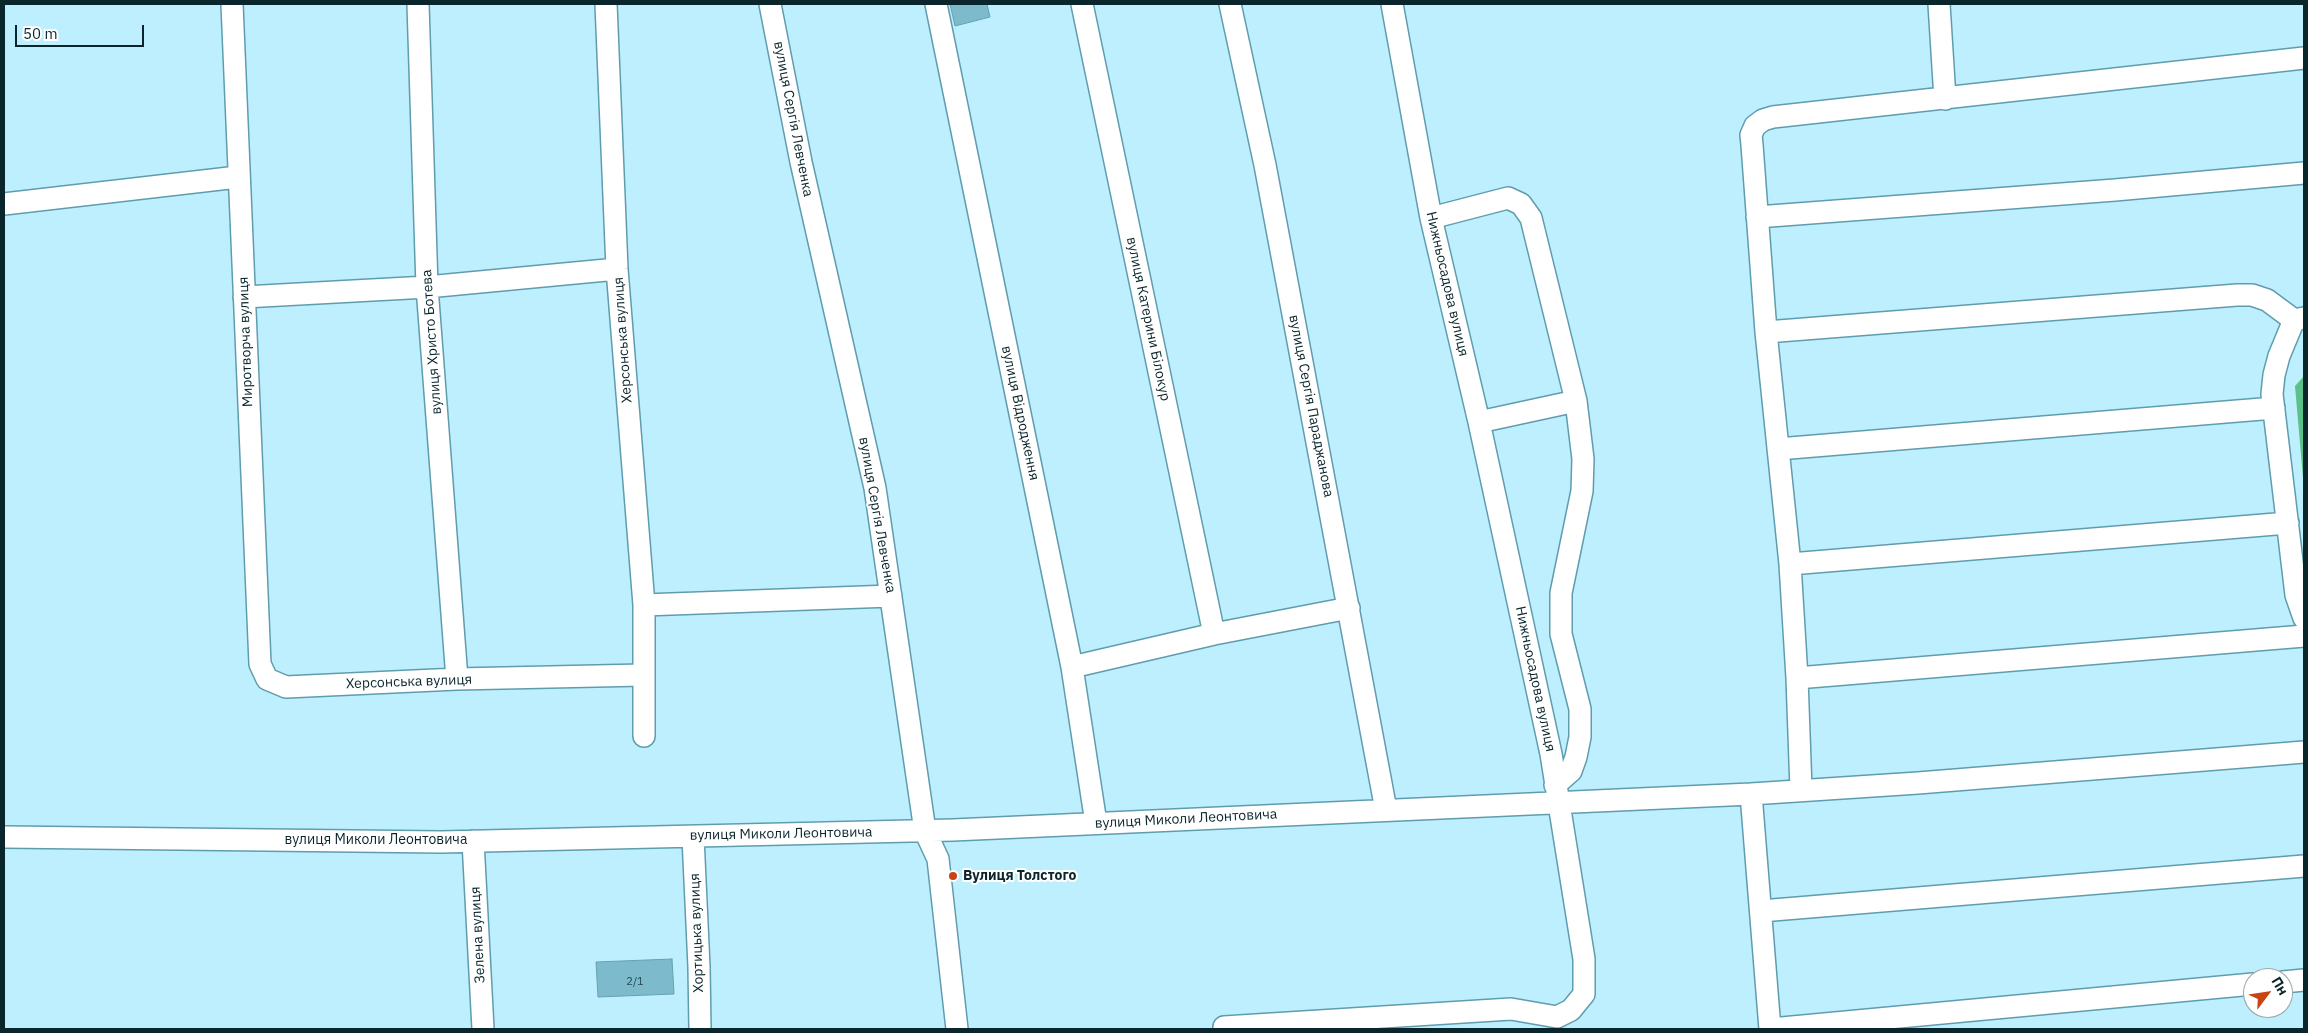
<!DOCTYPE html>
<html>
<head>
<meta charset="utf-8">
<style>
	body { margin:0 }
	#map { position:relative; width:2308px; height:1033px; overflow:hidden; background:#bdeffe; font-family:"IBM Plex Sans",sans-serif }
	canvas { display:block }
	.frame { position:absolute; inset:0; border:5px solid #0a252b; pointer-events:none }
	.north { position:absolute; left:2243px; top:968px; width:50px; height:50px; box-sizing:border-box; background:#fff; border:1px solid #9da8aa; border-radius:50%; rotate:59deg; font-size:14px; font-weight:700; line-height:20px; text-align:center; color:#0a252b }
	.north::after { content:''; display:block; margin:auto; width:18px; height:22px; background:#ca4312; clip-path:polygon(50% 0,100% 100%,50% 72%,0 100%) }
	.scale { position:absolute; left:15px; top:25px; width:129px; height:22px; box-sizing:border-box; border:2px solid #0a252b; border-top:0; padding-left:6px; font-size:15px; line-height:18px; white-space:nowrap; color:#0a252b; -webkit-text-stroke:4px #fff; paint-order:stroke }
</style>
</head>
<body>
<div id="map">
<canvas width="2308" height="1033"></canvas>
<div class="frame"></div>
<div class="north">Пн</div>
<div class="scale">50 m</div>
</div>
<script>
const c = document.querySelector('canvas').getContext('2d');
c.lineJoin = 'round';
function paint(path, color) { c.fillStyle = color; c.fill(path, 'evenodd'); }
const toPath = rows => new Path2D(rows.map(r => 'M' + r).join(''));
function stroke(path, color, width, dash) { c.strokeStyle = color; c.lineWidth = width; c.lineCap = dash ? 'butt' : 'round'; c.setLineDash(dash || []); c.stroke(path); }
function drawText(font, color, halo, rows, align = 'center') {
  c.font = font + ' "IBM Plex Sans",sans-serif'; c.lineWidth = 4; c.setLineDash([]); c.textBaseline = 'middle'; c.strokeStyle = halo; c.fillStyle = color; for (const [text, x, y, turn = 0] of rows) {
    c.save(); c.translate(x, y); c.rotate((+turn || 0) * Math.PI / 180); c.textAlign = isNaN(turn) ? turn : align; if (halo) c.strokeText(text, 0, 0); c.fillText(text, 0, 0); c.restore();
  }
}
paint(toPath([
	[2304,376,2304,489,2295,386]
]), '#5bc089');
const building = toPath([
	[950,4,987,4,990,17,955,26,950,4],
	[672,959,674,994,598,997,596,962,672,959]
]);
paint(building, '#7cbacc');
stroke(building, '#64a2b3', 1);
const minor = toPath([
	[232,4,260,664,267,679,286,687,457,679,643,675],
	[418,4,427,287,457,679],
	[606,4,617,269,644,605,644,736],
	[770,4,801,162,875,488,925,831,938,859,957,1029],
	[936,4,1072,667,1096,823],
	[1082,4,1214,634],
	[1230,4,1265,165,1386,810],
	[1939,4,1945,99],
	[4,204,238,177],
	[1757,217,2115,190,2304,173],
	[1431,218,1508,198,1521,204,1531,218,1576,401,1583,459,1582,491,1561,593,1561,634,1580,709,1580,737,1576,757,1571,771,1555,785],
	[244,297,427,287,617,269],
	[2294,320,2279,356,2274,375,2272,394,2296,595,2304,618],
	[1766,332,2237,295,2252,295,2267,300,2294,320,2304,318],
	[1479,422,1576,401],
	[1778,449,2274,408],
	[1790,564,2288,523],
	[644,605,891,596],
	[1072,667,1214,634,1349,608],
	[1797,678,2304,636],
	[1801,790,1797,678,1790,564,1766,332,1752,145,1751,135,1755,126,1763,120,1773,117,2304,58],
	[1751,794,1770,1029],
	[4,837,441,842,953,830,1751,794,1918,783,2304,752],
	[693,837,699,967,700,1029],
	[473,841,483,1029],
	[1761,911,2304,866],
	[2283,982,2304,980],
	[1224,1029,1224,1027,1511,1009,1557,1017,1571,1010,1584,994,1584,959,1551,754,1479,422,1431,218,1392,4],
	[1771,1029,2253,984]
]);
stroke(minor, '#5f9dae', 24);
stroke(minor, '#fff', 21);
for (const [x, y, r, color] of [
	[953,876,5,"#ca4312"]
]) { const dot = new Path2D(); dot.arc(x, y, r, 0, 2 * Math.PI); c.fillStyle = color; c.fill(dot); stroke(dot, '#fff', 2); }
drawText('11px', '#264a53', null, [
	["2/1",635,982]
]);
drawText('14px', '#0a252b', '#fff', [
	["вулиця Сергія Левченка",793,119,79],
	["Нижньосадова вулиця",1447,284,77],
	["вулиця Катерини Білокур",1148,319,78],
	["Херсонська вулиця",623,340,-94],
	["Миротворча вулиця",246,342,-92],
	["вулиця Христо Ботева",432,342,-94],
	["вулиця Сергія Параджанова",1311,406,79],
	["вулиця Відродження",1020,413,78],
	["вулиця Сергія Левченка",877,515,80],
	["Нижньосадова вулиця",1535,679,78],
	["Херсонська вулиця",409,682,-2],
	["вулиця Миколи Леонтовича",1186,819,-3],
	["вулиця Миколи Леонтовича",781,834,-1],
	["вулиця Миколи Леонтовича",376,840],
	["Хортицька вулиця",697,933,-92],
	["Зелена вулиця",478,935,-93]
]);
drawText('bold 14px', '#0a252b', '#fff', [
	["Вулиця Толстого",963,876]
], 'left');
</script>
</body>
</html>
